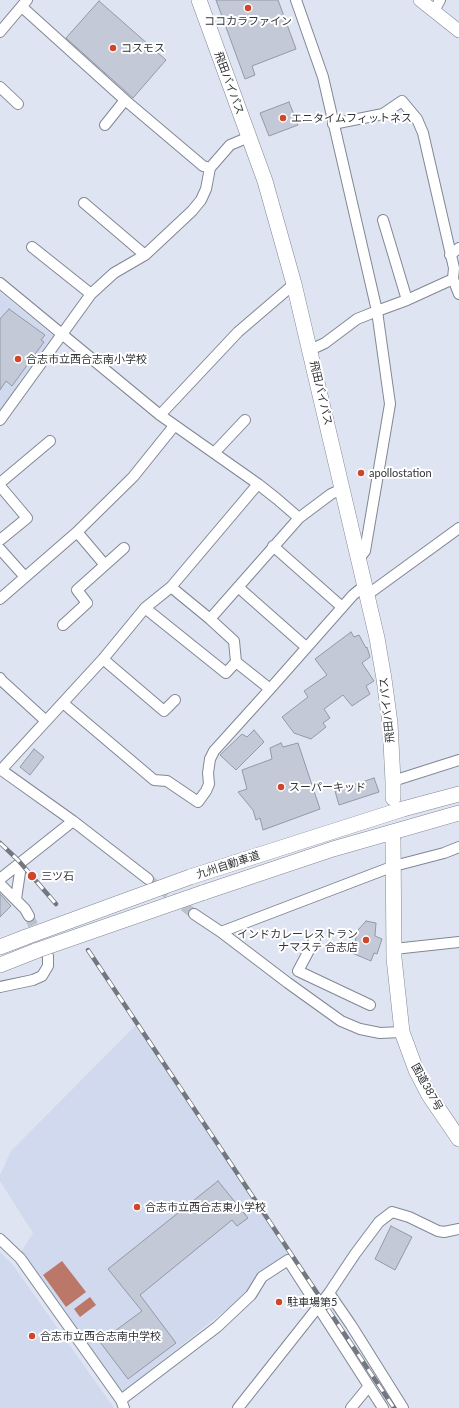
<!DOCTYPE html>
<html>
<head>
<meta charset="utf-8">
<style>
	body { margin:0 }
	canvas { display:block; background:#dee4f2 }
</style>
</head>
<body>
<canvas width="459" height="1408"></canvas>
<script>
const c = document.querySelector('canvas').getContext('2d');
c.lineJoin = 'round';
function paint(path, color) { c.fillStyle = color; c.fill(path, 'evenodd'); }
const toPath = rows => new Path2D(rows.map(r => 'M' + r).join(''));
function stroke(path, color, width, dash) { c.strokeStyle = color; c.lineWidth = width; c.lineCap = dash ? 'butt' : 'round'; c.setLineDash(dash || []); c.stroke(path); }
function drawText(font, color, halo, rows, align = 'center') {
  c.font = font + ' Lato,"Noto Sans JP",sans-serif'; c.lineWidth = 4; c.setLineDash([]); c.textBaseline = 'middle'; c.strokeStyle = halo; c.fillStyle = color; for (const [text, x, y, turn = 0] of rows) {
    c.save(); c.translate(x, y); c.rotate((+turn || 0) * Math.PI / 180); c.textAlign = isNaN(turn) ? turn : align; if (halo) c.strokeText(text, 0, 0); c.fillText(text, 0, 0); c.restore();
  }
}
paint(toPath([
	[0,292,54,336,18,383,11,399,0,412],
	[138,1023,289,1255,258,1275,248,1292,122,1393,21,1252,33,1233,0,1181,0,1175,11,1151],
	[0,1252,13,1265,114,1408,0,1408]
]), '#d1d9ee');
paint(toPath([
	[62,1261,86,1292,66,1307,43,1275],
	[90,1297,96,1305,80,1317,74,1309]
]), '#bb7868');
const building = toPath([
	[216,0,278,0,296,49,252,66,255,75,245,79,216,0],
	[99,1,166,60,133,98,66,38,99,1],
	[289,102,298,125,269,136,260,113,289,102],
	[9,309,45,335,41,340,44,342,12,386,6,381,0,390,0,319,9,309],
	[351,632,354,637,359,635,366,648,367,647,370,657,362,663,374,681,366,686,370,694,352,706,343,695,324,709,330,718,323,723,326,727,311,739,294,733,282,717,308,697,304,691,327,675,315,659,351,632],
	[254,730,264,742,236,770,220,755,242,734,247,737,254,730],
	[281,743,283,747,298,743,320,809,263,830,260,818,256,820,253,810,238,792,247,789,242,770,272,759,270,748,281,743],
	[34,749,44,757,30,775,20,767,34,749],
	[374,778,379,792,339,805,335,791,374,778],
	[0,894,11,906,0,917,0,894],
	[366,921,376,923,375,936,382,939,377,954,374,953,371,961,352,953,358,930,366,921],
	[218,1181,248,1218,237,1226,232,1220,140,1295,176,1343,128,1379,100,1342,142,1311,108,1269,218,1181],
	[391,1226,412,1237,395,1270,375,1259,391,1226]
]);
paint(building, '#c4c9d7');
stroke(building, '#9399a6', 1);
stroke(toPath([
	[148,879,194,914],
	[29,916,39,938]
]), '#bbc1cd', 10, [10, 5]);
const minor = toPath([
	[296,0,323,77,377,311,407,300,453,279],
	[22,7,125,100],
	[434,11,440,0],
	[0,32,27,0],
	[0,87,18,104],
	[333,124,383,114,402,101,417,119,423,133,454,268,453,279,459,294],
	[105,125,125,100,203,166,210,168],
	[84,203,145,255],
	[383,220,407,300],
	[450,255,459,248],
	[0,283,160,415,258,484,277,499,299,518,331,494,342,489],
	[91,294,114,273,145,255,192,211,201,200,206,189,210,168,230,145,249,137],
	[310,350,325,343,357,319,377,311,390,404,365,551,358,560],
	[160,415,238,332,294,284],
	[0,420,91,294,32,247],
	[214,453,245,420],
	[0,483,50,441],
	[0,486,27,518,0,540],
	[273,546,342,607],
	[0,549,25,577],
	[105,565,124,548],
	[171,587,258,484],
	[238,587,306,647],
	[367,595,459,528],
	[0,599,77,532,133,477,174,426],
	[145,608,226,673,236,662],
	[210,619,299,518],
	[63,625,87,603,77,590,105,565,77,532],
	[103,659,164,711,175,700],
	[0,678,1,680,46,721],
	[63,703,154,780,167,781,198,802,206,791,209,784,208,773,210,759,214,751,270,689],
	[0,769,73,821,148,879],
	[1,770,103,659,145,608,171,587,210,619,234,641,236,662,270,689,353,595,364,586],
	[393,781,459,760],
	[0,879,73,821],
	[0,884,25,909,29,916],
	[16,899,20,872,17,867],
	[194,914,221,932,288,983,341,1021,360,1029,380,1033,402,1032],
	[221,932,394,866,444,853,459,847],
	[315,939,298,971,370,1005],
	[394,949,459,942],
	[0,987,33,980,42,976,48,966,48,956],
	[0,1239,20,1258,121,1400,124,1408],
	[329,1293,351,1325,403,1408],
	[121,1400,217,1327,251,1295,262,1277,288,1260,383,1408],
	[238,1408,329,1293,355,1254,379,1222,392,1212,409,1217,438,1231,444,1232,459,1229],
	[351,1408,369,1386]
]);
const major = toPath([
	[420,0,459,31]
]);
const highway = toPath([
	[199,0,265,181,294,284,377,638,384,679,390,723,393,781,393,798],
	[393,840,394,958,402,1032,416,1070,429,1095,459,1139],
	[190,877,403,809,459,794],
	[202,893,333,849,459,813],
	[0,947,26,937],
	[0,965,38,950]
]);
stroke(minor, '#828794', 12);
stroke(major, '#828794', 14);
stroke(highway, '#828794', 16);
stroke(minor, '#fff', 10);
stroke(major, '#fff', 13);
stroke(highway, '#fff', 15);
const rail = toPath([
	[0,843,18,860,56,904],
	[88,950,394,1408]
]);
stroke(rail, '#73777f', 4.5);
stroke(rail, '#fff', 3, [9]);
const highwayBridge = toPath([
	[26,937,190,877],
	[38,950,202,893]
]);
stroke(highwayBridge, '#828794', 16, []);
stroke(highwayBridge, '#fff', 15);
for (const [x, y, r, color] of [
	[248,8,4,"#d04628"],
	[113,48,4,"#d04628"],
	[283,118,4,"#d04628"],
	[18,359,4,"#d04628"],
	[361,473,4,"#d04628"],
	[281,787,4,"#d04628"],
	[32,876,5,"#d04628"],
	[366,940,4,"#d04628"],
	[137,1207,4,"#d04628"],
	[279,1302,4,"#d04628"],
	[32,1336,4,"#d04628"]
]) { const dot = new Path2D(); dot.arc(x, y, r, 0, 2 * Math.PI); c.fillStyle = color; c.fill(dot); stroke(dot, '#fff', 1.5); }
drawText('11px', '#313338', '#fff', [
	["ココカラファイン",248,21,"center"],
	["コスモス",121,48],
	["エニタイムフィットネス",291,118],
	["合志市立西合志南小学校",26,359],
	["apollostation",369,473],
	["スーパーキッド",289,787],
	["三ツ石",41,876],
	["インドカレーレストラン",358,934,"right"],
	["ナマステ 合志店",358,947,"right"],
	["合志市立西合志東小学校",145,1207],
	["駐車場第5",287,1302],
	["合志市立西合志南中学校",40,1336]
], 'left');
drawText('11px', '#313338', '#fff', [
	["飛田バイパス",229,83,70],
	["飛田バイパス",321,393,77],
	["飛田バイパス",387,710,-96],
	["九州自動車道",228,865,-18],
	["国道387号",427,1087,61]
]);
</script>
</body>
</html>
